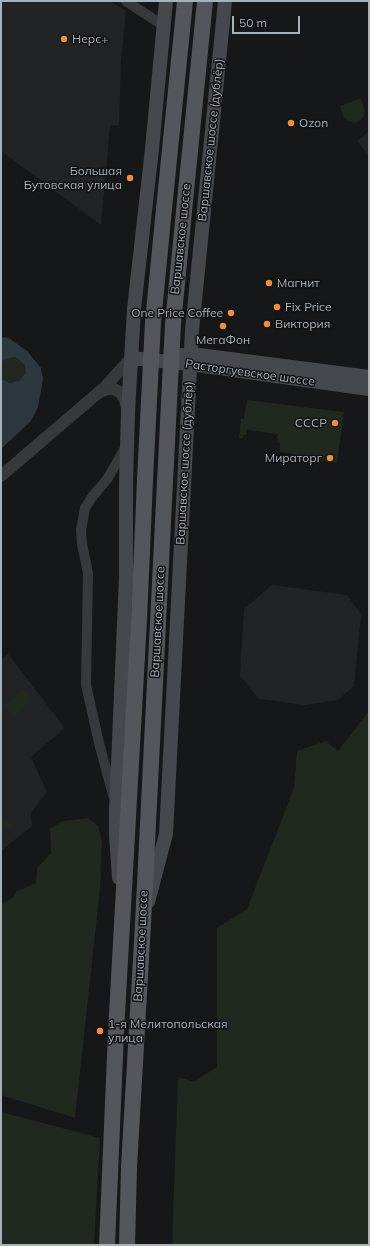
<!DOCTYPE html>
<html>
<head>
<meta charset="utf-8">
<style>
	body { margin:0 }
	#map { position:relative; width:370px; height:1246px; overflow:hidden; background:#161718; font-family:Mulish,sans-serif }
	canvas { display:block }
	.frame { position:absolute; inset:0; border:2px solid #a8b0b8; pointer-events:none }
	.scale { position:absolute; left:232px; top:16px; width:68px; height:18px; box-sizing:border-box; border:2px solid #a8b0b8; border-top:0; padding-left:5px; font-size:12px; line-height:14px; white-space:nowrap; color:#a8b0b8; -webkit-text-stroke:3px #111213; paint-order:stroke }
</style>
</head>
<body>
<div id="map">
<canvas width="370" height="1246"></canvas>
<div class="frame"></div>
<div class="scale">50 m</div>
</div>
<script>
const c = document.querySelector('canvas').getContext('2d');
c.lineJoin = 'round';
function paint(path, color) { c.fillStyle = color; c.fill(path, 'evenodd'); }
const toPath = rows => new Path2D(rows.map(r => 'M' + r).join(''));
function stroke(path, color, width, dash) { c.strokeStyle = color; c.lineWidth = width; c.lineCap = dash ? 'butt' : 'round'; c.setLineDash(dash || []); c.stroke(path); }
function drawText(font, color, halo, rows, align = 'center') {
  c.font = font + ' Mulish,sans-serif'; c.lineWidth = 3; c.setLineDash([]); c.textBaseline = 'middle'; c.strokeStyle = halo; c.fillStyle = color; for (const [text, x, y, turn = 0] of rows) {
    c.save(); c.translate(x, y); c.rotate((+turn || 0) * Math.PI / 180); c.textAlign = isNaN(turn) ? turn : align; if (halo) c.strokeText(text, 0, 0); c.fillText(text, 0, 0); c.restore();
  }
}
paint(toPath([
	[1,1,110,1,126,11,121,61,119,125,110,126,101,225,1,151],
	[369,131,369,156,357,141],
	[272,585,347,595,361,614,354,686,338,700,305,705,259,699,240,676,244,609],
	[8,654,65,728,31,757,47,792,31,813,32,826,1,851,1,660]
]), '#222325');
paint(toPath([
	[361,98,365,112,364,116,360,121,354,123,348,121,344,118,340,106],
	[14,357,18,359,24,365,26,374,20,381,10,383,1,380,1,362,4,359],
	[247,400,344,412,337,463,295,457,295,454,279,452,280,443,278,443,279,439,277,439,278,434,247,430,246,435,243,435,243,438,239,438,241,419,244,419],
	[24,689,33,700,13,717,4,705],
	[369,711,369,1245,172,1245,178,1077,194,1082,217,1067,217,928,247,909,294,788,297,751,326,741,338,751],
	[1,812,12,826,1,834],
	[88,818,98,826,102,840,100,889,75,1118,1,1095,1,904,12,898,17,891,36,883,37,868,51,853,50,829,63,821],
	[1,1112,100,1138,94,1245,1,1245]
]), '#202820');
paint(toPath([
	[1,337,9,338,27,351,41,368,43,379,38,407,31,421,1,449,1,379,10,383,19,381,26,373,24,365,18,359,14,357,5,359,1,362]
]), '#2c383d');
stroke(toPath([
	[126,1,164,26],
	[113,795,99,743,86,685,88,573,82,544,81,530,85,508,92,497,108,478,125,448]
]), '#37393d', 10);
stroke(toPath([
	[99,393,107,389,114,389,121,393,125,400,127,409],
	[1,476,105,387,131,358]
]), '#37393d', 12);
stroke(toPath([
	[182,355,199,355,369,377],
	[131,358,190,364,369,389],
	[119,878,116,835,116,810,126,577,126,483,128,412,134,309,152,149,166,1],
	[148,902,166,834,192,330,225,1]
]), '#45494d', 14);
stroke(toPath([
	[164,209,185,1],
	[184,211,205,1],
	[107,1245,116,1032,139,620,145,480],
	[127,1245,129,1167,143,924,165,482]
]), '#53575c', 16);
stroke(toPath([
	[145,480,153,322,164,209],
	[165,482,173,324,184,211]
]), '#53575c', 16);
for (const [x, y, r, color] of [
	[64,39,4,"#f58d32"],
	[291,123,4,"#f58d32"],
	[130,178,4,"#f58d32"],
	[269,283,4,"#f58d32"],
	[277,307,4,"#f58d32"],
	[231,313,4,"#f58d32"],
	[267,324,4,"#f58d32"],
	[223,326,4,"#f58d32"],
	[335,423,4,"#f58d32"],
	[330,458,4,"#f58d32"],
	[100,1031,4,"#f58d32"]
]) { const dot = new Path2D(); dot.arc(x, y, r, 0, 2 * Math.PI); c.fillStyle = color; c.fill(dot); stroke(dot, '#111213', 1.5); }
drawText('12px', '#a8b0b8', '#111213', [
	["Нерс+",72,39],
	["Ozon",299,123],
	["Большая",122,171,"right"],
	["Бутовская улица",122,185,"right"],
	["Магнит",277,283],
	["Fix Price",285,307],
	["One Price Coffee",223,313,"right"],
	["Виктория",275,324],
	["МегаФон",223,340,"center"],
	["СССР",327,423,"right"],
	["Мираторг",322,458,"right"],
	["1-я Мелитопольская",108,1024],
	["улица",108,1038]
], 'left');
drawText('12px', '#a8b0b8', '#111213', [
	["Варшавское шоссе (дублёр)",211,140,-84],
	["Варшавское шоссе",181,239,-84],
	["Расторгуевское шоссе",250,373,8],
	["Варшавское шоссе (дублёр)",185,463,-87],
	["Варшавское шоссе",158,622,-87],
	["Варшавское шоссе",141,946,-87]
]);
</script>
</body>
</html>
